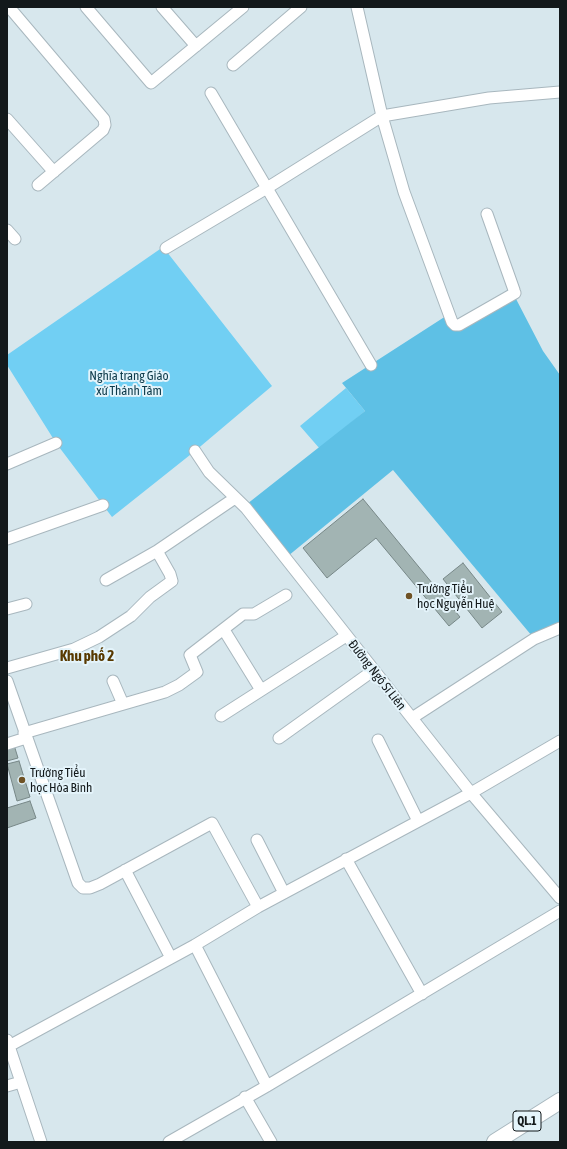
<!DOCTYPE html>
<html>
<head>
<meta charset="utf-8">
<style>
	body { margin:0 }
	#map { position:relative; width:567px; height:1149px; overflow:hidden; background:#d7e7ed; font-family:"Asap Condensed",sans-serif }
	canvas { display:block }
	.frame { position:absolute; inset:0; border:8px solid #13191b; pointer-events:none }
</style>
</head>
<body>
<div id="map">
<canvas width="567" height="1149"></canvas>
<div class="frame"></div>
</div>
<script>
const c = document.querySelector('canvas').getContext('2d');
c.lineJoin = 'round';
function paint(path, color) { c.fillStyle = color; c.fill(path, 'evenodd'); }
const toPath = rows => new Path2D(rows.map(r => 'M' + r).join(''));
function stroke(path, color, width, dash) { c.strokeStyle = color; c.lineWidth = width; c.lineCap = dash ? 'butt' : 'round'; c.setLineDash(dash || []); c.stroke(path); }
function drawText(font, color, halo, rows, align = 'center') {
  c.font = font + ' "Asap Condensed",sans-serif'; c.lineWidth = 4; c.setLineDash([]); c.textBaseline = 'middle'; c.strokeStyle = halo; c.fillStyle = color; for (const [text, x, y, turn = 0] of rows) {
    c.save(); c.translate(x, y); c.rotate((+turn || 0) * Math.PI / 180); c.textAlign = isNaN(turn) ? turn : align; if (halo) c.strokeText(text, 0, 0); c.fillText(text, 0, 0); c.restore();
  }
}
paint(toPath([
	[163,247,272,386,195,451,112,517,56,443,7,365,7,355],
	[346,388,365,411,320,449,300,426]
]), '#71cff3');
paint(toPath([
	[515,297,543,351,560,375,560,625,532,636,393,470,288,556,247,504,365,411,342,383,446,316,449,324]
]), '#5ec0e5');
const building = toPath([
	[363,499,460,617,449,626,376,538,327,578,303,548,363,499],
	[463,563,502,612,482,628,443,579,463,563],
	[14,745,18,758,7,761,7,747,14,745],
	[19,761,30,797,17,801,7,764,19,761],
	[30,801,36,818,7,828,7,808,30,801]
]);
paint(building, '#a2b4b3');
stroke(building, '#778787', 1);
const minor = toPath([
	[9,7,104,119,105,125,103,130,38,185],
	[86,7,151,83,243,7],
	[162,7,196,46],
	[357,7,382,116,404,192,452,322,455,325,459,325,515,293],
	[233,65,301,7],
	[211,93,371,365],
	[7,119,54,172],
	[487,214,514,290],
	[7,230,15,239],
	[166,248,267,188,382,116,489,98,560,92],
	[195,451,209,472,246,508,471,793,560,898],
	[7,464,56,443],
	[7,539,103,505],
	[106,580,157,551,235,498],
	[7,609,26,604],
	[224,630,261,690],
	[7,668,74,649,99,637,131,616,150,597,172,581,170,574,157,551],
	[7,681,78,883,83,888,90,888,100,884,212,823,258,907],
	[113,681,123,704],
	[221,716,346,636],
	[412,718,534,639,560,628],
	[24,733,165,692,179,685,197,672,190,655,243,614,254,614,286,595],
	[279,738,374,670],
	[378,740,418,821],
	[7,744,26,738],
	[257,840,284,893],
	[346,859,422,994],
	[125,870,171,958],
	[195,945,267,1086],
	[7,1040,41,1142],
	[9,1046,195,945,258,907,471,793,560,741],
	[7,1086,21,1082],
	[245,1097,271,1142],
	[169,1142,267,1086,560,911]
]);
const highway = toPath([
	[495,1142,560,1101]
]);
stroke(minor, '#a8b7be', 13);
stroke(highway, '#a8b7be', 18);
stroke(minor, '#fff', 11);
stroke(highway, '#fff', 16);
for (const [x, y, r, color] of [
	[409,596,4,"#6f5225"],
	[22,780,4,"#6f5225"]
]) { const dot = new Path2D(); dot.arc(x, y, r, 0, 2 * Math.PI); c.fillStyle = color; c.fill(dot); stroke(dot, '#e4f4fb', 1.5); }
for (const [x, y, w] of [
	[527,1121,28]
]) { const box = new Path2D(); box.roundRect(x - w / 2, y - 10, w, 20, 3); c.fillStyle = '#e4f4fb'; c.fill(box); stroke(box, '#13191b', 1); }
drawText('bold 12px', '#13191b', null, [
	["QL.1",527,1121]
]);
drawText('13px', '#0d3a4a', '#e4f4fb', [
	["Nghĩa trang Giáo",129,376],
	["xứ Thánh Tâm",129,391]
]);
drawText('13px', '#13191b', '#e4f4fb', [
	["Trường Tiểu",417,589],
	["học Nguyễn Huệ",417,604],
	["Trường Tiểu",30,773],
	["học Hòa Bình",30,788]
], 'left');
drawText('13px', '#13191b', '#e4f4fb', [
	["Đường Ngô Sĩ Liên",377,675,52]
]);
drawText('bold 15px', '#583900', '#e4f4fb', [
	["Khu phố 2",87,656]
]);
</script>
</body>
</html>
